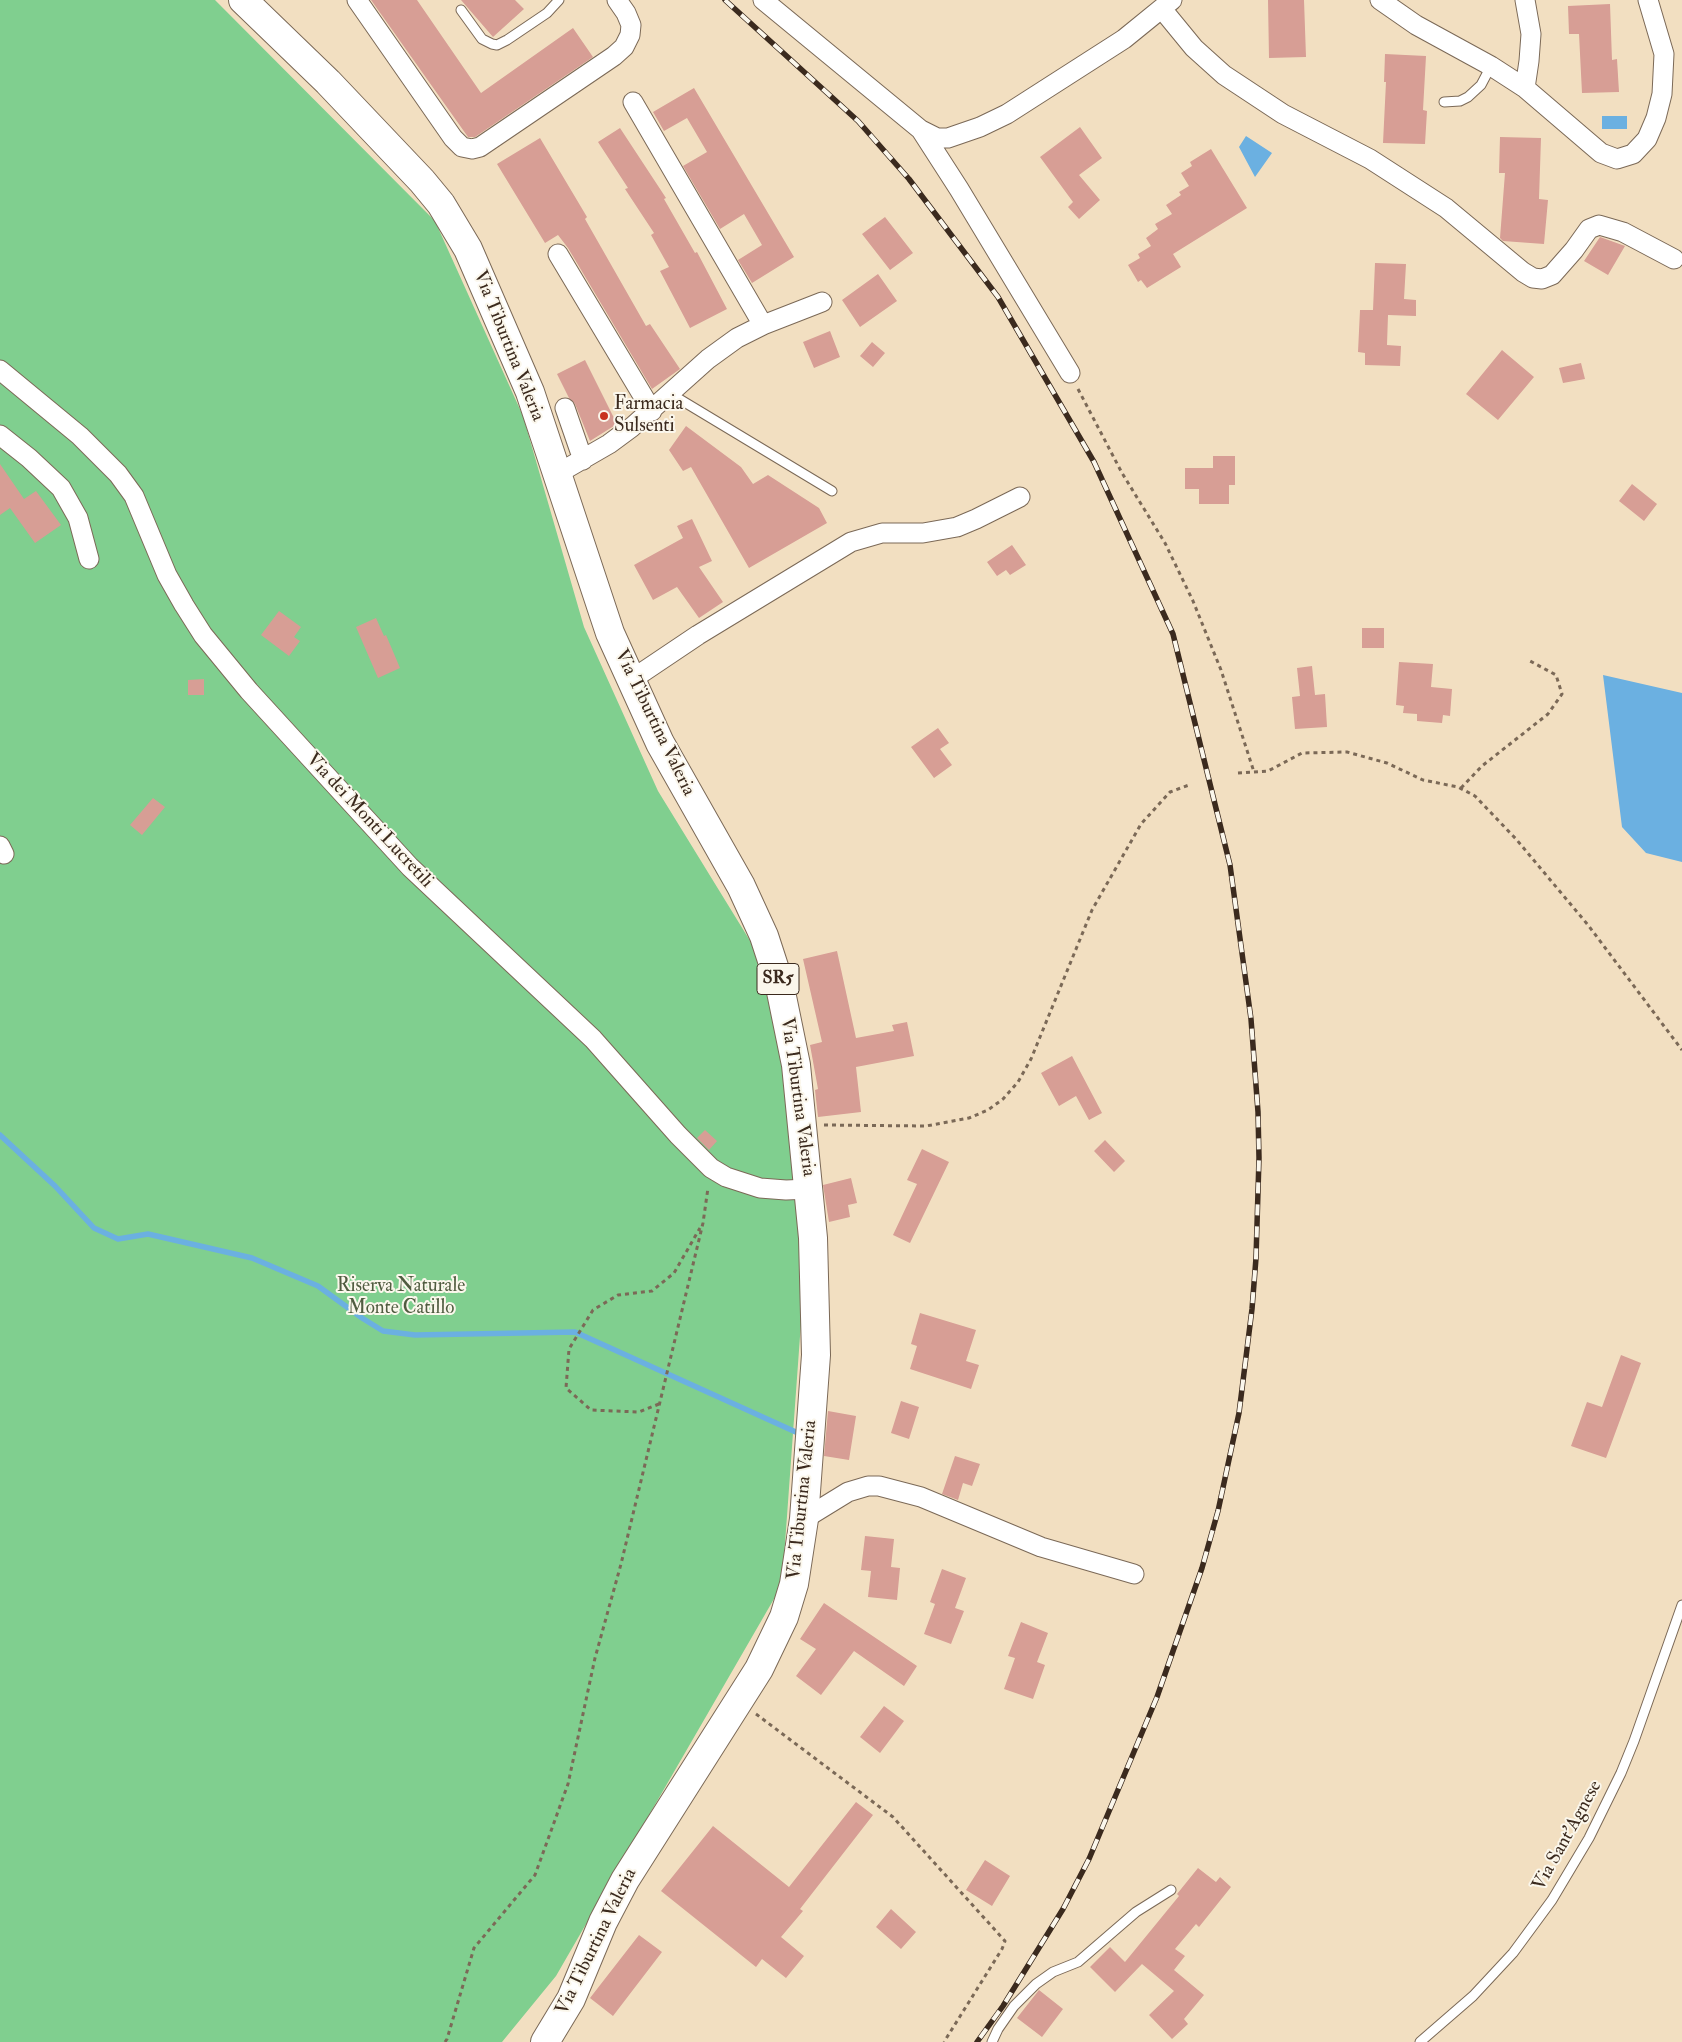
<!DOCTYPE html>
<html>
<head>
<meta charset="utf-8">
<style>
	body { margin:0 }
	canvas { display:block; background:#f2dfc1 }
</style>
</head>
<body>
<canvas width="1682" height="2042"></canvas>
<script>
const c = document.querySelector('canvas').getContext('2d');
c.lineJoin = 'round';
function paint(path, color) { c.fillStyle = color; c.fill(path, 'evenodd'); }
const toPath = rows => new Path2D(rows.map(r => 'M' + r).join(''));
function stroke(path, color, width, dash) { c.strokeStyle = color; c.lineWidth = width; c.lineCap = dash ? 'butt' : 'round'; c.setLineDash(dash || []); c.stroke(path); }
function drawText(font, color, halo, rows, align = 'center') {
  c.font = font + ' "IM FELL Double Pica",serif'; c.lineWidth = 4; c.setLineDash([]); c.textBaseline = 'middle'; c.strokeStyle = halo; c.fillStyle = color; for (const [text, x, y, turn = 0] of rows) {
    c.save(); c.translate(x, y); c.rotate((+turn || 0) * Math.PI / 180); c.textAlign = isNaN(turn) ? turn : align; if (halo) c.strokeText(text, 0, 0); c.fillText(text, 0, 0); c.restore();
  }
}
paint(toPath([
	[0,0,215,0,435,221,523,416,584,627,658,791,760,957,787,1092,803,1295,782,1585,556,1976,502,2042,0,2042]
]), '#80cf8f');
paint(toPath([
	[1602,116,1627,116,1627,129,1602,129],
	[1246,136,1272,153,1255,177,1239,147],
	[1603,675,1682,693,1682,862,1646,853,1622,827]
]), '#6bb0e1');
stroke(toPath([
	[0,1135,55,1186,94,1228,118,1239,148,1234,252,1258,318,1286,362,1318,383,1331,415,1335,575,1332,798,1433]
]), '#6bb0e1', 5.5);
paint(toPath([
	[371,0,417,0,481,93,573,28,593,57,475,137,468,137],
	[461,0,515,0,524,9,493,37],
	[1268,0,1304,0,1306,57,1269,58],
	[1610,4,1612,60,1617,59,1619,92,1582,93,1579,34,1569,34,1568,6],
	[1385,54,1426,56,1423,110,1427,111,1425,144,1383,143,1386,82,1384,82],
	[694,88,794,257,752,283,738,260,762,245,744,214,720,229,683,166,707,152,687,118,664,131,653,112],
	[1080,127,1102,158,1079,175,1100,200,1079,219,1068,207,1073,202,1040,157],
	[620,128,666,198,664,199,695,253,697,252,727,309,690,328,660,271,669,267,651,235,654,233,625,189,628,188,598,142],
	[1500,137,1541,138,1539,199,1548,200,1544,244,1503,241,1500,238,1505,173,1499,173],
	[540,138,587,217,585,219,646,326,650,324,680,369,652,389,568,248,558,235,545,243,497,164],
	[1211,149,1247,208,1173,254,1181,267,1147,288,1141,280,1138,282,1128,265,1140,258,1138,254,1151,246,1146,238,1158,229,1155,224,1172,214,1166,205,1181,195,1179,192,1189,186,1181,173,1192,166,1190,162],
	[885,217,913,253,890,270,862,234],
	[1600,237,1625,246,1608,275,1584,261],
	[1375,263,1406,264,1404,299,1416,300,1416,316,1388,315,1387,345,1401,346,1400,366,1365,365,1365,353,1358,352,1360,310,1373,310],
	[878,274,897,301,860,327,842,300],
	[830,331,840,357,814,368,803,342],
	[872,342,885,353,873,367,860,356],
	[1502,350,1534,377,1498,420,1466,394],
	[585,360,617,424,590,441,575,404,569,398,557,374],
	[1581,363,1585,379,1563,383,1559,368],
	[686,426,741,467,753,484,768,475,819,508,827,523,749,568,691,467,683,471,669,450],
	[1213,456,1235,456,1235,485,1229,485,1229,504,1199,504,1199,489,1185,489,1185,468,1213,468],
	[0,464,24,499,36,491,61,525,35,543,10,508,0,515],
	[1632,484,1657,504,1644,521,1619,501],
	[692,519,712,561,699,567,723,602,699,618,677,587,653,600,634,565,683,538,677,526],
	[1012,545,1026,565,1010,575,1006,570,997,576,987,562],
	[279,611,301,627,294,637,300,641,289,656,261,635],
	[376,618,384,636,386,635,400,668,378,678,356,627],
	[1362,628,1384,628,1384,648,1362,648],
	[1399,662,1433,664,1431,687,1452,689,1450,716,1443,715,1442,723,1417,721,1417,714,1403,713,1404,706,1396,705],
	[1312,666,1315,695,1325,694,1327,727,1295,729,1292,697,1300,696,1297,668],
	[204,679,204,695,188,695,188,680],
	[938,728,949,743,940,749,952,765,934,778,911,747],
	[153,798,165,807,142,835,130,825],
	[837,951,856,1038,894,1031,892,1025,907,1022,914,1056,856,1067,861,1112,818,1117,815,1090,818,1089,810,1045,822,1042,803,959],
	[1072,1056,1102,1113,1089,1120,1076,1096,1059,1106,1041,1073],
	[705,1130,717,1141,709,1150,697,1138],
	[1105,1140,1125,1161,1114,1172,1094,1151],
	[922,1149,949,1162,910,1243,893,1235,917,1184,907,1180],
	[851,1178,857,1203,848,1205,850,1217,829,1222,823,1185],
	[920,1313,976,1330,966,1361,979,1365,971,1389,910,1369,917,1346,911,1344],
	[1621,1355,1641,1363,1606,1458,1571,1446,1587,1402,1602,1407],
	[901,1401,919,1407,909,1439,891,1433],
	[828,1411,856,1416,849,1460,824,1456],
	[955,1456,980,1464,972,1486,963,1483,958,1500,942,1494],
	[865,1536,894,1539,891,1567,900,1568,897,1600,868,1597,871,1571,861,1570],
	[942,1569,966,1578,955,1608,964,1611,951,1644,924,1634,935,1604,930,1602],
	[824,1603,917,1666,904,1686,854,1651,821,1695,796,1676,816,1649,800,1639],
	[1021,1622,1048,1633,1037,1662,1045,1665,1033,1699,1004,1689,1015,1658,1008,1656],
	[884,1706,904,1721,880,1753,860,1737],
	[856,1802,873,1815,800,1909,803,1911,781,1937,804,1956,786,1978,762,1959,756,1967,661,1891,713,1826,789,1887],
	[985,1860,1010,1876,992,1906,966,1890],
	[1198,1868,1216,1882,1220,1877,1231,1887,1199,1927,1196,1924,1175,1949,1185,1956,1174,1970,1204,1995,1184,2019,1188,2024,1172,2039,1149,2015,1174,1991,1142,1964,1115,1992,1090,1967,1110,1947,1125,1962,1179,1896,1177,1894],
	[891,1909,916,1932,901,1949,876,1927],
	[639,1935,662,1952,613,2016,590,1998],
	[1039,1990,1063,2009,1042,2037,1017,2018]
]), '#d79e95');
const lane = toPath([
	[461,10,482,39,492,44,497,45,507,40,547,13,559,0],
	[1444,102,1460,101,1468,97,1481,85,1491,66],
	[671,394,832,491],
	[992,2042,998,2029,1014,2006,1036,1984,1053,1972,1078,1962,1136,1912,1171,1890],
	[1420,2042,1473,1996,1513,1953,1552,1900,1589,1838,1621,1773,1634,1741,1682,1605]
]);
const street = toPath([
	[357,0,453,138,462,147,472,149,480,147,614,56,624,47,630,35,631,25,626,13,617,0],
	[763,0,921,130,959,189,1070,373],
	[1380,0,1416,25,1491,66,1525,88,1601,153,1617,159,1633,154,1647,139,1656,118,1662,94,1664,54,1648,0],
	[1525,0,1531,34,1529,61,1525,88],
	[1162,9,1194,48,1224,75,1283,114,1370,159,1446,208,1523,272,1533,278,1542,279,1552,275,1574,250,1589,229,1599,225,1623,232,1674,259],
	[633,102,763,325],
	[921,130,937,138,948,138,980,127,1007,114,1124,39,1172,0],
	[558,254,652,411],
	[0,370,80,436,118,474,134,496,167,575,184,605,203,635,249,691,410,867,593,1039,678,1135,711,1168,726,1177,760,1188,786,1190,809,1189],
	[565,408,583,460],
	[0,435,29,458,61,488,78,518,89,559],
	[557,474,609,444,632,427,708,359,737,338,763,325,822,302],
	[631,680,698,635,851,542,882,533,923,533,957,527,976,519,1020,497],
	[0,846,4,854],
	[804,1519,848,1492,868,1486,879,1486,921,1497,1041,1547,1134,1574]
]);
const primary = toPath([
	[243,0,328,82,422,181,441,204,468,249,530,392,610,633,660,743,741,886,764,936,779,982,796,1065,813,1238,816,1355,804,1519,794,1584,784,1617,759,1669,625,1880,603,1922,571,1999,545,2042]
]);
stroke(lane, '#7b6957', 11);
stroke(street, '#7b6957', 21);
stroke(primary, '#7b6957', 30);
stroke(toPath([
	[1078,389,1122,473,1165,543,1193,601,1221,670,1254,772],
	[1238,773,1268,771,1302,753,1347,752,1387,763,1423,780,1458,787,1475,796,1516,839,1588,925,1682,1050],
	[1461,788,1482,766,1548,714,1562,694,1556,675,1530,661],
	[824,1125,926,1126,969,1118,988,1110,1003,1099,1018,1082,1031,1059,1092,910,1141,824,1170,792,1189,785],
	[659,1404,639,1412,591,1410,566,1388,569,1349,593,1310,618,1295,652,1291,674,1273,700,1228],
	[756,1714,893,1817,1005,1941,1002,1949,944,2042],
	[445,2042,447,2039,474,1948,535,1875,568,1784,595,1658,621,1564,703,1223,708,1188]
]), '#7b6957', 3, [4, 4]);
stroke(lane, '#fff', 9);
stroke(street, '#fff', 19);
stroke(primary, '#fff', 28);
const rail = toPath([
	[725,0,858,121,909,179,998,297,1094,462,1173,634,1230,865,1251,1019,1258,1112,1259,1158,1256,1258,1252,1309,1239,1413,1218,1511,1202,1568,1157,1697,1089,1859,1063,1909,1003,2006,977,2042]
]);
stroke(rail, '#3b2a1e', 5.5);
stroke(rail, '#fbf7ec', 4, [11]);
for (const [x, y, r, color] of [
	[604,416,5,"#c8321e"]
]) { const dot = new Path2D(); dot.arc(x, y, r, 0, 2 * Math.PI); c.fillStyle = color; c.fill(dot); stroke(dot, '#fbf7ec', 2); }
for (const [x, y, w] of [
	[778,979,42]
]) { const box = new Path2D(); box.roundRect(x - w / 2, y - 15.5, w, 31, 4); c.fillStyle = '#fbf7ec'; c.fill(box); stroke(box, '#3b2a1e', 1); }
drawText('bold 18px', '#3b2a1e', null, [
	["SR5",778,979]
]);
drawText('19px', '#3b2a1e', '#fbf7ec', [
	["Via Tiburtina Valeria",508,346,68],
	["Via Tiburtina Valeria",654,723,64],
	["Via dei Monti Lucretili",369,821,47],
	["Via Tiburtina Valeria",797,1097,82],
	["Via Tiburtina Valeria",803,1500,-84],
	["Via Sant'Agnese",1568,1836,-61],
	["Via Tiburtina Valeria",597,1942,-64]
]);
drawText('19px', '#3b2a1e', '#fbf7ec', [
	["Farmacia",614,405],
	["Sulsenti",614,427]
], 'left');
drawText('19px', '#505c40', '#fbf7ec', [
	["Riserva Naturale",401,1287],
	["Monte Catillo",401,1309]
]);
</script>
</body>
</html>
